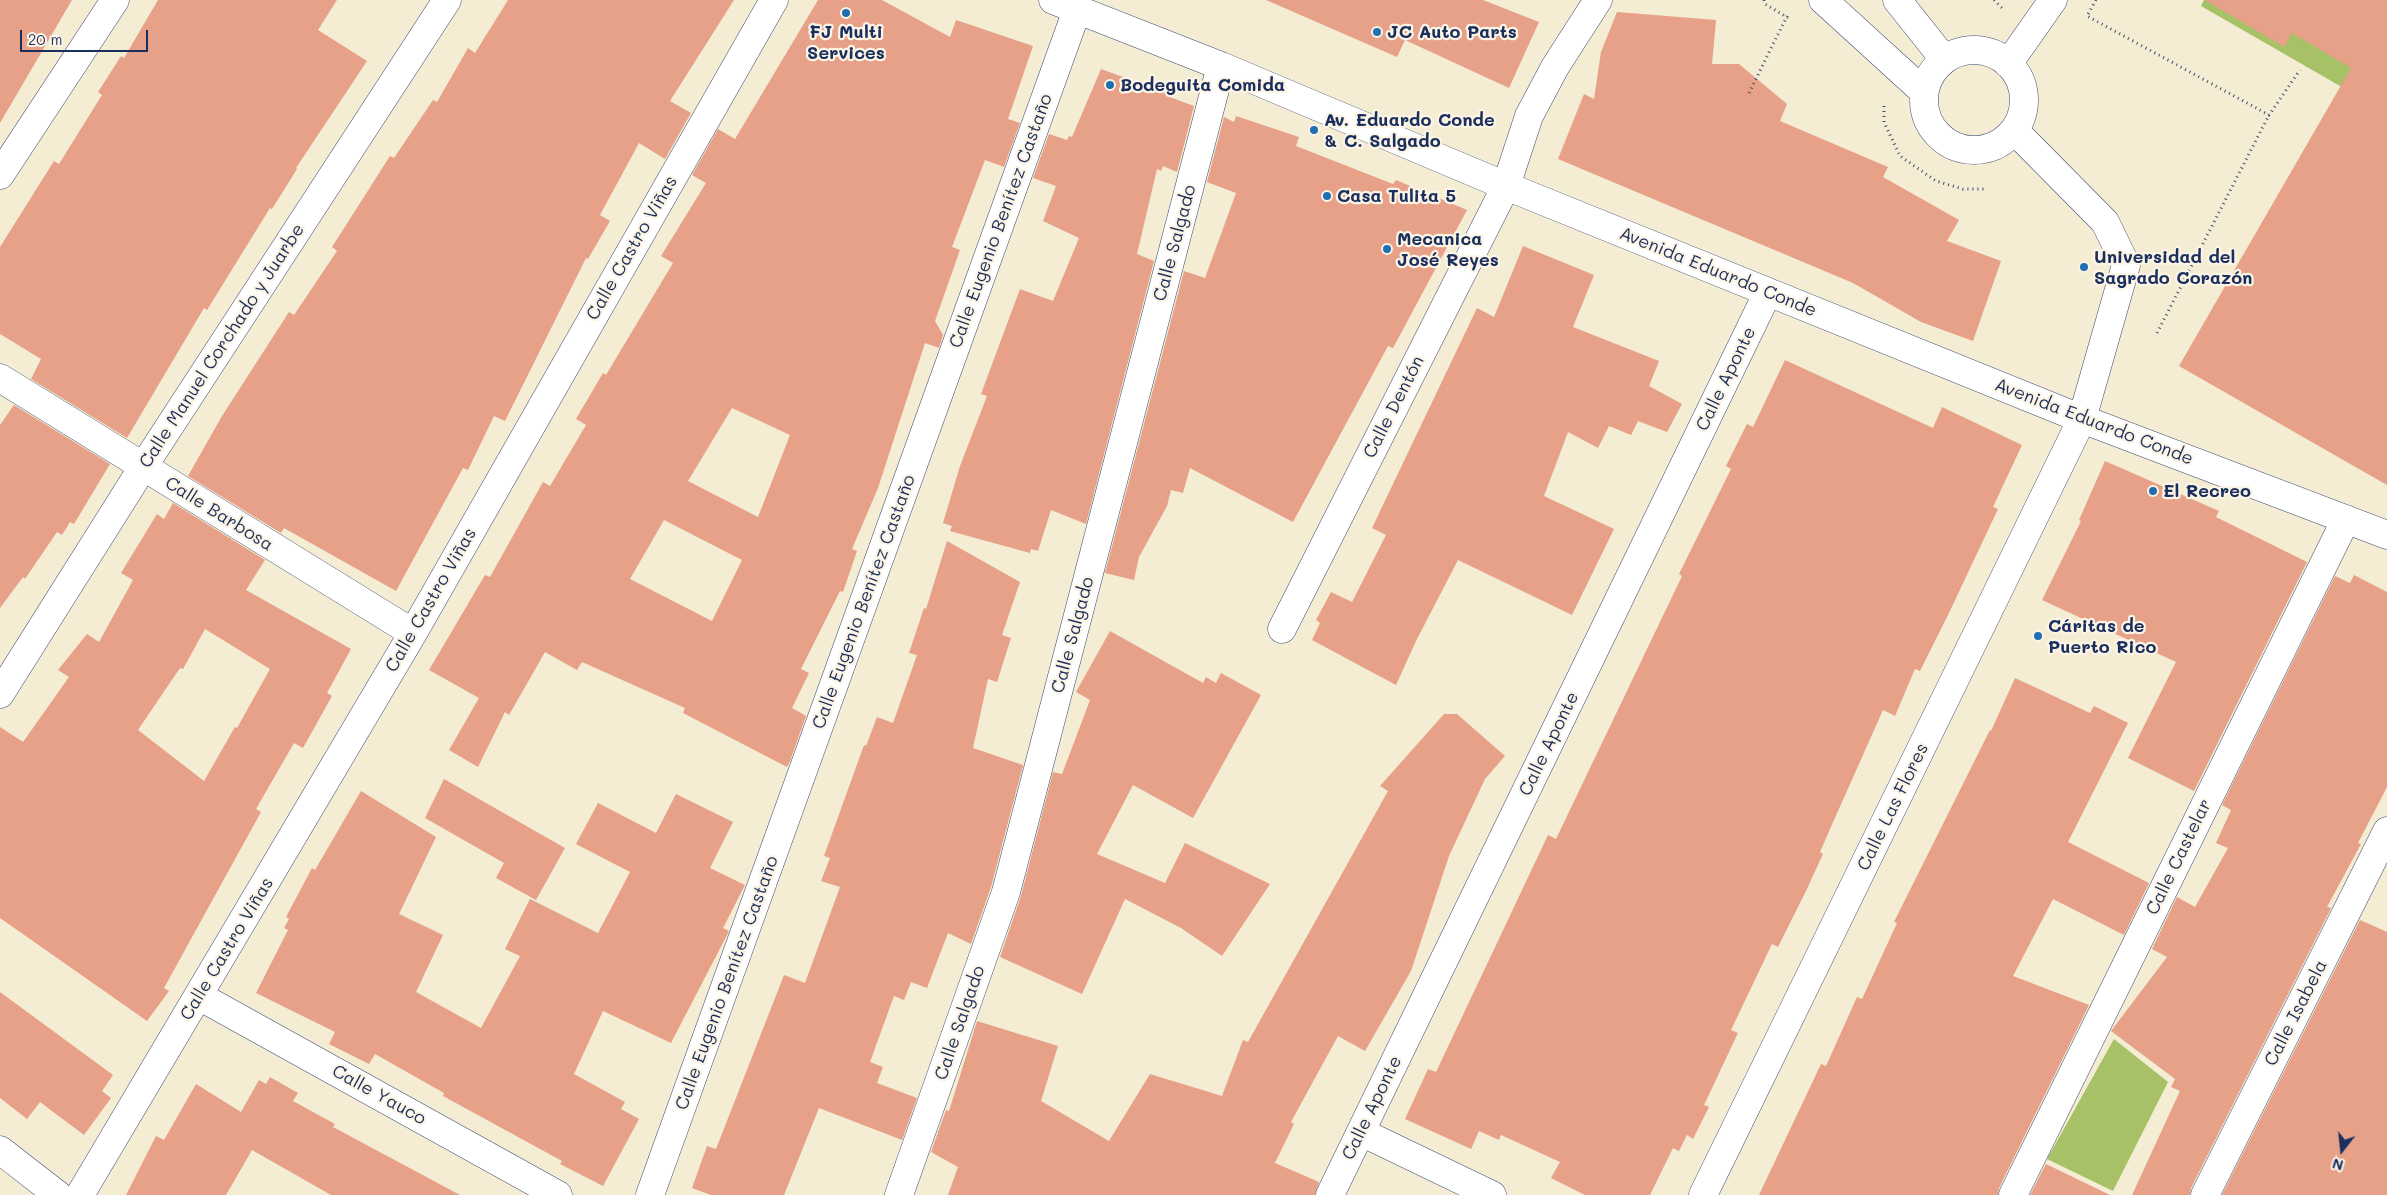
<!DOCTYPE html>
<html>
<head>
<meta charset="utf-8">
<style>
	body { margin:0 }
	#map { position:relative; width:2387px; height:1195px; overflow:hidden; background:#f4ecd3; font-family:Mali,sans-serif }
	canvas { display:block }
	.north { position:absolute; left:2317px; top:1125px; width:50px; height:50px; -webkit-text-stroke:4px #fcf5e5; paint-order:stroke; rotate:196deg; font-size:14px; font-weight:700; line-height:20px; text-align:center; color:#1b2f5e }
	.north::after { content:''; display:block; margin:auto; width:18px; height:22px; background:#1b2f5e; clip-path:polygon(50% 0,100% 100%,50% 72%,0 100%) }
	.scale { position:absolute; left:20px; top:30px; width:128px; height:22px; box-sizing:border-box; border:2px solid #1b2f5e; border-top:0; padding-left:6px; font-size:15px; line-height:18px; white-space:nowrap; color:#1b2f5e; -webkit-text-stroke:4px #fcf5e5; paint-order:stroke }
</style>
</head>
<body>
<div id="map">
<canvas width="2387" height="1195"></canvas>
<div class="north">N</div>
<div class="scale">20 m</div>
</div>
<script>
const c = document.querySelector('canvas').getContext('2d');
c.lineJoin = 'round';
function paint(path, color) { c.fillStyle = color; c.fill(path, 'evenodd'); }
const toPath = rows => new Path2D(rows.map(r => 'M' + r).join(''));
function stroke(path, color, width, dash) { c.strokeStyle = color; c.lineWidth = width; c.lineCap = dash ? 'butt' : 'round'; c.setLineDash(dash || []); c.stroke(path); }
function drawText(font, color, halo, rows, align = 'center') {
  c.font = font + ' Mali,sans-serif'; c.lineWidth = 4.5; c.setLineDash([]); c.textBaseline = 'middle'; c.strokeStyle = halo; c.fillStyle = color; for (const [text, x, y, turn = 0] of rows) {
    c.save(); c.translate(x, y); c.rotate((+turn || 0) * Math.PI / 180); c.textAlign = isNaN(turn) ? turn : align; if (halo) c.strokeText(text, 0, 0); c.fillText(text, 0, 0); c.restore();
  }
}
paint(toPath([
	[2204,0,2387,0,2387,113,2201,6],
	[2114,1039,2168,1082,2113,1191,2047,1159]
]), '#a7c167');
paint(toPath([
	[0,0,72,0,0,123],
	[158,0,337,0,318,30,367,61,296,168,297,169,272,209,270,208,207,310,204,308,127,438,31,379,41,359,0,334,0,247,54,161,59,164,102,95,98,92,121,56,124,58],
	[508,0,734,0,670,101,691,113,665,159,639,143,600,215,610,221,588,259,586,258,505,421,494,416,468,470,463,468,396,591,284,528,281,533,188,476,222,416,289,312,294,315,337,251,332,247,390,156,394,158,433,100,437,102,468,48,475,53],
	[818,0,882,0,950,37,956,20,1033,46,1008,119,1020,123,1004,167,985,160,952,247,960,250,935,321,943,335,939,348,925,343,878,488,852,549,857,551,843,592,840,591,801,669,809,673,792,708,806,716,790,761,787,767,683,713,685,708,582,662,577,670,545,652,509,715,505,712,478,767,449,750,479,698,429,670,485,575,490,577,543,482,550,486,586,425,576,419,603,373,606,375,673,263,661,256,706,183,692,175,718,129,735,139],
	[732,408,790,435,758,517,688,481],
	[664,520,742,560,712,621,630,579],
	[1266,0,1483,0,1539,22,1509,88,1405,40,1397,57],
	[2205,0,2387,0,2387,485,2179,366,2351,68,2292,33,2284,47],
	[1617,12,1716,20,1712,64,1739,64,1787,104,1780,121,1888,167,1883,177,1959,220,1947,241,2001,261,1973,341,1921,322,1853,283,1558,159,1584,94,1594,99,1601,52],
	[1101,69,1167,93,1167,96,1194,106,1177,172,1163,166,1161,171,1157,169,1137,254,1154,261,1086,524,1051,510,1038,551,1031,549,1030,553,950,531,952,526,943,523,960,466,987,396,981,394,1020,289,1053,301,1079,238,1043,221,1056,186,1033,178,1049,134,1067,140,1069,136,1072,137],
	[1236,116,1299,137,1296,146,1393,184,1396,180,1467,210,1393,348,1388,346,1293,522,1190,468,1183,493,1171,490,1167,506,1139,557,1134,580,1105,573,1184,271,1205,278,1236,193,1207,182,1224,117,1234,122],
	[1523,246,1594,275,1573,327,1659,361,1649,386,1682,404,1667,432,1638,421,1631,435,1609,426,1598,448,1568,432,1544,496,1614,529,1572,615,1458,560,1416,641,1396,685,1312,640,1320,623,1316,620,1331,592,1352,602,1386,535,1372,528,1477,308,1494,317],
	[1785,360,1933,428,1942,407,2022,445,1993,507,1998,509,1948,615,1920,671,1915,669,1895,716,1883,710,1830,829,1820,852,1823,854,1806,891,1778,947,1772,944,1731,1030,1738,1033,1704,1105,1709,1107,1693,1139,1687,1135,1679,1151,1673,1148,1650,1195,1585,1195,1551,1178,1560,1162,1501,1135,1499,1140,1479,1131,1471,1149,1405,1119,1428,1069,1436,1072,1548,835,1556,839,1682,576,1679,574,1731,469,1726,466,1747,424,1753,427],
	[14,405,110,464,74,524,70,522,62,535,57,532,25,579,23,577,0,608,0,425],
	[2105,461,2219,511,2216,517,2307,562,2194,791,2128,758,2176,662,2042,600,2081,521,2079,520],
	[173,503,265,560,246,590,351,649,327,693,332,696,303,748,294,743,256,809,261,812,164,988,169,991,147,1021,0,918,0,727,23,742,69,677,58,670,87,634,99,642,133,580,121,573,157,514,164,519],
	[205,629,270,669,237,728,235,727,204,781,138,730,180,668,183,669],
	[947,541,1020,582,1002,635,1011,638,997,682,988,679,973,748,1023,765,991,887,971,944,948,933,927,988,911,982,904,1000,894,996,870,1062,883,1067,877,1083,917,1098,902,1140,819,1108,784,1195,711,1195,692,1188,707,1146,716,1149,784,975,805,983,840,887,821,881,830,858,824,856,864,745,866,746,877,717,893,723,917,655,909,653,924,608,926,609],
	[2354,575,2387,592,2387,787,2358,843,2361,844,2327,907,2331,908,2191,1188,2190,1195,2132,1195,2180,1091,2171,1087,2175,1079,2111,1031,2167,957,2152,949,2177,897,2195,907,2228,848,2216,843,2231,810,2222,805,2335,576,2350,583],
	[1110,631,1203,683,1206,677,1216,683,1221,673,1261,695,1193,818,1133,785,1097,854,1165,883,1185,843,1270,884,1222,956,1181,928,1125,899,1082,994,1000,957,1021,896,1053,772,1062,774,1090,700,1076,692],
	[2015,678,2090,713,2094,706,2128,723,2068,842,2149,883,2124,935,2053,899,2013,976,2089,1005,1999,1188,1998,1195,1759,1195,1821,1064,1826,1066,1857,997,1862,999,1897,923,1894,922,1990,730,1991,731],
	[1444,714,1457,714,1505,756,1485,779,1449,856,1411,971,1365,1051,1338,1036,1291,1122,1294,1124,1275,1163,1319,1182,1315,1195,948,1195,958,1167,931,1152,946,1110,949,1111,977,1021,1058,1046,1041,1101,1109,1141,1150,1074,1222,1096,1243,1040,1248,1042,1388,791,1380,786],
	[444,779,565,848,536,900,496,878,504,863,425,818],
	[361,791,436,837,399,914,443,935,416,992,481,1028,520,956,505,949,530,899,598,933,630,872,576,844,598,803,656,833,676,794,733,822,710,868,745,885,723,928,729,931,727,935,671,1043,603,1011,574,1074,625,1102,621,1109,639,1119,603,1186,560,1164,562,1161,443,1096,444,1093,375,1054,369,1064,329,1044,335,1032,256,993,288,930,284,928,289,919,286,917,312,868,315,870],
	[2360,920,2387,932,2387,1195,2222,1195],
	[0,992,113,1075,102,1091,111,1098,84,1135,40,1102,27,1119,0,1098],
	[270,1077,298,1093,293,1101,335,1124,333,1127,460,1195,331,1195,252,1150,226,1195,126,1195,156,1136,164,1140,196,1084,241,1112,259,1080,266,1084],
	[2046,1164,2110,1195,2030,1195]
]), '#e6a188');
const minor = toPath([
	[1053,0,1221,66,1506,186,2082,419,2387,535],
	[1823,0,1924,92],
	[1897,0,1944,59],
	'1924 100a50 50 0 1 1 100 0a50 50 0 1 1-100 0Z',
	[2008,64,2053,0],
	[0,175,115,0],
	[0,378,413,633],
	[1282,629,1506,186,1529,116,1555,67,1598,0],
	[0,694,143,467,447,0],
	[199,996,558,1195],
	[1361,1132,1492,1195],
	[0,1150,58,1195],
	[80,1195,413,633,774,0],
	[650,1195,1077,10],
	[899,1195,1006,892,1221,66],
	[1330,1195,1768,292],
	[1703,1195,2082,419,2126,265,2105,222,2014,130],
	[2013,1195,2346,519],
	[2205,1195,2387,831]
]);
stroke(minor, '#3c4b70', 29);
stroke(toPath([
	[1764,0,1765,4,1790,19],
	[1994,0,2002,8],
	[2096,0,2087,16,2269,115,2300,70],
	[1749,93,1787,16],
	[1884,106,1884,122,1900,156,1936,181,1963,189,1987,189],
	[2157,333,2269,115]
]), '#3c4b70', 3, [1, 4]);
stroke(minor, '#fff', 28);
for (const [x, y, r, color] of [
	[846,13,5,"#1f6fb2"],
	[1377,32,5,"#1f6fb2"],
	[1110,85,5,"#1f6fb2"],
	[1314,130,5,"#1f6fb2"],
	[1327,196,5,"#1f6fb2"],
	[1387,249,5,"#1f6fb2"],
	[2084,267,5,"#1f6fb2"],
	[2153,491,5,"#1f6fb2"],
	[2038,636,5,"#1f6fb2"]
]) { const dot = new Path2D(); dot.arc(x, y, r, 0, 2 * Math.PI); c.fillStyle = color; c.fill(dot); stroke(dot, '#fcf5e5', 2); }
drawText('bold 18px', '#1b2f5e', '#fcf5e5', [
	["FJ Multi",846,32,"center"],
	["Services",846,53,"center"],
	["JC Auto Parts",1387,32],
	["Bodeguita Comida",1120,85],
	["Av. Eduardo Conde",1324,120],
	["& C. Salgado",1324,141],
	["Casa Tulita 5",1337,196],
	["Mecanica",1397,239],
	["José Reyes",1397,260],
	["Universidad del",2094,257],
	["Sagrado Corazón",2094,278],
	["El Recreo",2163,491],
	["Cáritas de",2048,626],
	["Puerto Rico",2048,647]
], 'left');
drawText('18px', '#1b2f5e', '#fcf5e5', [
	["Calle Eugenio Benítez Castaño",1001,221,-70],
	["Calle Salgado",1175,243,-75],
	["Calle Castro Viñas",632,248,-60],
	["Avenida Eduardo Conde",1718,272,22],
	["Calle Manuel Corchado y Juarbe",222,346,-57],
	["Calle Aponte",1726,379,-64],
	["Calle Dentón",1394,407,-63],
	["Avenida Eduardo Conde",2094,422,21],
	["Calle Barbosa",219,514,32],
	["Calle Castro Viñas",431,600,-60],
	["Calle Eugenio Benítez Castaño",864,602,-70],
	["Calle Salgado",1073,635,-75],
	["Calle Aponte",1549,744,-64],
	["Calle Las Flores",1893,807,-64],
	["Calle Castelar",2179,857,-64],
	["Calle Castro Viñas",227,949,-59],
	["Calle Eugenio Benítez Castaño",727,983,-70],
	["Calle Isabela",2296,1013,-63],
	["Calle Salgado",960,1023,-71],
	["Calle Yauco",379,1095,29],
	["Calle Aponte",1372,1108,-64]
]);
</script>
</body>
</html>
